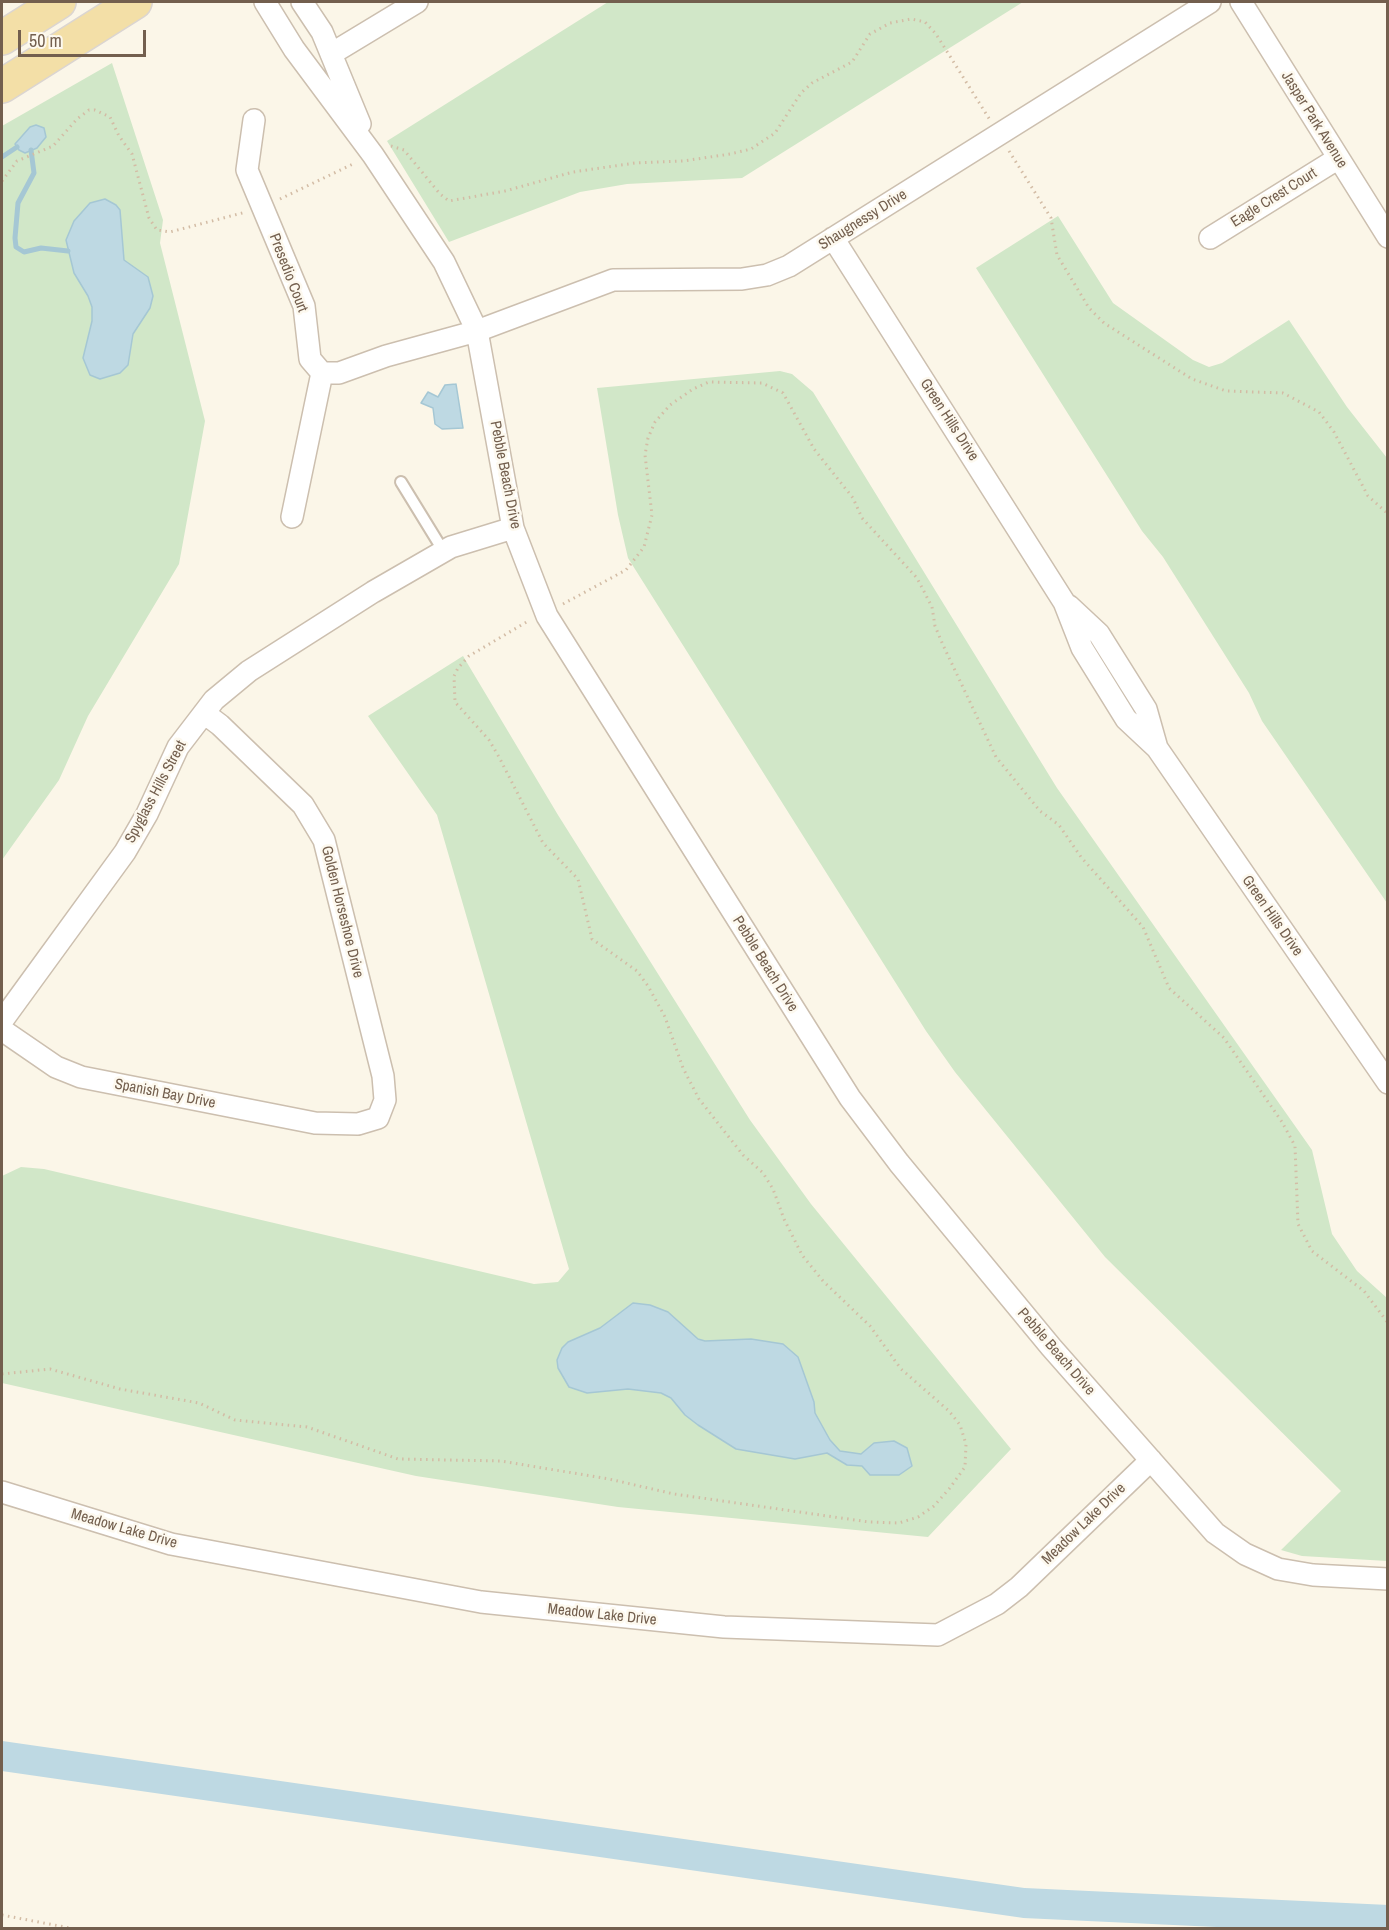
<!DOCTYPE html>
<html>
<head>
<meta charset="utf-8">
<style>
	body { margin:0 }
	#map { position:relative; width:1389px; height:1930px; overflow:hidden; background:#fbf6e8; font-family:"Archivo Narrow",sans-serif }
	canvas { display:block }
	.frame { position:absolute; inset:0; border:3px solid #735f4e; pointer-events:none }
	.scale { position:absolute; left:18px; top:30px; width:128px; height:27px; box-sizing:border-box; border:3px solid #735f4e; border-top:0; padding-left:8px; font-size:18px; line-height:21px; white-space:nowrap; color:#735f4e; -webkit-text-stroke:4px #fdf9ef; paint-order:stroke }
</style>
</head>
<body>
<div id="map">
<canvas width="1389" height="1930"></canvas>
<div class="frame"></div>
<div class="scale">50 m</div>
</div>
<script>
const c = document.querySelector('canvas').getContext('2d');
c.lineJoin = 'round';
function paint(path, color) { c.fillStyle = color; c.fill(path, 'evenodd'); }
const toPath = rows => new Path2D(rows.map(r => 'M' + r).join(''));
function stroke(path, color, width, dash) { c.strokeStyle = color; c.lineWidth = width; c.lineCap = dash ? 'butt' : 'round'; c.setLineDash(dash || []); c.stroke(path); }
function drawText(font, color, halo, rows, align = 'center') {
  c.font = font + ' "Archivo Narrow",sans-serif'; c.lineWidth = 5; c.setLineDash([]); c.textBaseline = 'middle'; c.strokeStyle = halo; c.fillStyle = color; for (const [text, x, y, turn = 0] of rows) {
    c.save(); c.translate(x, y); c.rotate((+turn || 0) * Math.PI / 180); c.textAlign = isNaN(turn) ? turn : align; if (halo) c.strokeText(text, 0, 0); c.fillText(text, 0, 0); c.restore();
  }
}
paint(toPath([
	[608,2,1023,2,742,178,627,184,580,192,449,242,387,141],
	[112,63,163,220,160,243,205,421,179,564,88,716,59,780,2,860,2,126],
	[1058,216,1113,303,1193,360,1209,367,1222,363,1289,320,1347,407,1387,458,1387,903,1262,721,1249,693,1163,557,1142,531,976,268],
	[780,371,792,374,813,392,1057,788,1312,1150,1332,1234,1357,1271,1387,1298,1387,1561,1302,1556,1281,1550,1341,1491,1105,1257,955,1072,926,1031,628,558,618,515,597,388],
	[463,656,558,815,750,1120,811,1204,1011,1449,928,1537,618,1507,416,1476,2,1383,2,1176,21,1167,44,1169,534,1284,558,1282,569,1269,437,815,368,716]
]), '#d1e7c8');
const water = toPath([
	[36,125,44,128,46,137,37,148,25,153,19,150,15,144,30,127,36,125],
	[105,199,116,205,120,210,124,260,148,277,153,296,150,308,133,334,128,365,120,373,100,379,90,375,83,358,92,321,92,307,88,296,74,273,66,240,74,221,90,203,105,199],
	[456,384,463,428,442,429,435,424,433,408,421,403,428,392,438,397,445,385,456,384],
	[633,1303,650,1305,668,1312,698,1339,705,1341,751,1339,783,1344,798,1357,814,1402,815,1413,830,1440,840,1451,861,1454,874,1443,894,1441,907,1448,912,1466,899,1475,870,1475,862,1466,847,1465,827,1453,795,1459,736,1449,698,1425,685,1415,671,1398,661,1393,628,1389,587,1393,569,1387,558,1368,557,1360,562,1348,568,1342,600,1328,633,1303]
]);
paint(water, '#bed9e3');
stroke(water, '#a5c7d4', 1.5);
stroke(toPath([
	[31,150,34,173,18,203,15,238,16,247,24,252,41,248,68,251],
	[2,157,17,147]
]), '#a5c7d4', 5);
stroke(toPath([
	[2,1756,1024,1903,1388,1920]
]), '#bed9e3', 30);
const lane = toPath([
	[401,482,444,552]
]);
const street = toPath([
	[265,2,294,49,373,155,444,262,477,331,513,528,547,616,850,1098,899,1163,1051,1347,1215,1533,1245,1554,1278,1569,1313,1575,1388,1579],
	[302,2,322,32,360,124],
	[1241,2,1388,237],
	[331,54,417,2],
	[254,120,247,170,304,306,310,359,322,373,339,373,386,356,477,331,613,280,742,279,767,275,789,266,1210,2],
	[833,238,1064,602,1082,648,1126,719,1157,748,1388,1083],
	[1210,238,1337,159],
	[292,517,322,373],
	[1069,606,1099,634,1146,709,1157,748],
	[2,1021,125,852,147,814,178,747,214,700,249,671,373,592,451,547,513,528],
	[2,1030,56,1067,81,1077,315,1123,358,1124,378,1118,385,1100,383,1076,324,840,303,805,220,725,204,713],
	[2,1492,171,1544,481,1602,724,1627,938,1635,997,1604,1019,1587,1151,1460]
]);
const primary = toPath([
	[2,38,59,2],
	[2,86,135,2]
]);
stroke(lane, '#ccbfaf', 14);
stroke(street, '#ccbfaf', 24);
stroke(primary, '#dbd5d1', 36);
stroke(toPath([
	[391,146,404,150,440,194,449,201,505,191,573,172,635,163,683,161,730,154,751,149,775,133,801,93,812,83,852,62,870,34,890,23,911,19,925,22,936,34,990,120],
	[1009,151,1051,218,1057,255,1089,308,1104,323,1192,379,1226,391,1283,393,1319,412,1334,432,1368,496,1388,514],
	[2,181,17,161,53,146,77,119,89,110,95,110,110,117,119,136,132,154,149,218,157,230,170,232,246,212],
	[280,199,355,163],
	[563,604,626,570,644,547,652,515,645,455,648,438,655,422,670,405,693,389,709,382,762,383,783,393,814,449,853,498,862,518,917,578,932,607,935,626,943,645,996,757,1040,811,1059,825,1081,857,1143,927,1169,988,1224,1038,1282,1122,1295,1146,1298,1224,1312,1251,1364,1291,1388,1323],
	[2,1374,50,1369,120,1389,199,1403,235,1420,307,1427,398,1459,501,1461,609,1479,674,1494,869,1522,899,1523,918,1517,934,1506,949,1489,965,1467,966,1444,960,1425,949,1411,901,1369,870,1326,823,1281,802,1255,784,1219,773,1189,763,1173,743,1155,699,1099,683,1068,665,1017,648,986,637,971,592,939,578,879,543,843,499,757,489,740,455,702,454,676,458,668,469,656,530,620],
	[2,1915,70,1928]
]), '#d3bca5', 3, [1.5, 4.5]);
stroke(lane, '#fff', 10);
stroke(street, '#fff', 21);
stroke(primary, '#f3dfa7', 33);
drawText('15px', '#735f4e', '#fdf9ef', [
	["Jasper Park Avenue",1314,120,58],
	["Eagle Crest Court",1274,198,-32],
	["Shaugnessy Drive",863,220,-32],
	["Presedio Court",288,273,69],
	["Green Hills Drive",949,420,57],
	["Pebble Beach Drive",505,475,79],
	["Spyglass Hills Street",156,792,-62],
	["Golden Horseshoe Drive",342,912,76],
	["Green Hills Drive",1272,916,55],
	["Pebble Beach Drive",765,964,58],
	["Spanish Bay Drive",165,1094,11],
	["Pebble Beach Drive",1056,1352,49],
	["Meadow Lake Drive",1084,1524,-44],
	["Meadow Lake Drive",124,1529,16],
	["Meadow Lake Drive",602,1615,6]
]);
</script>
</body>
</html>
